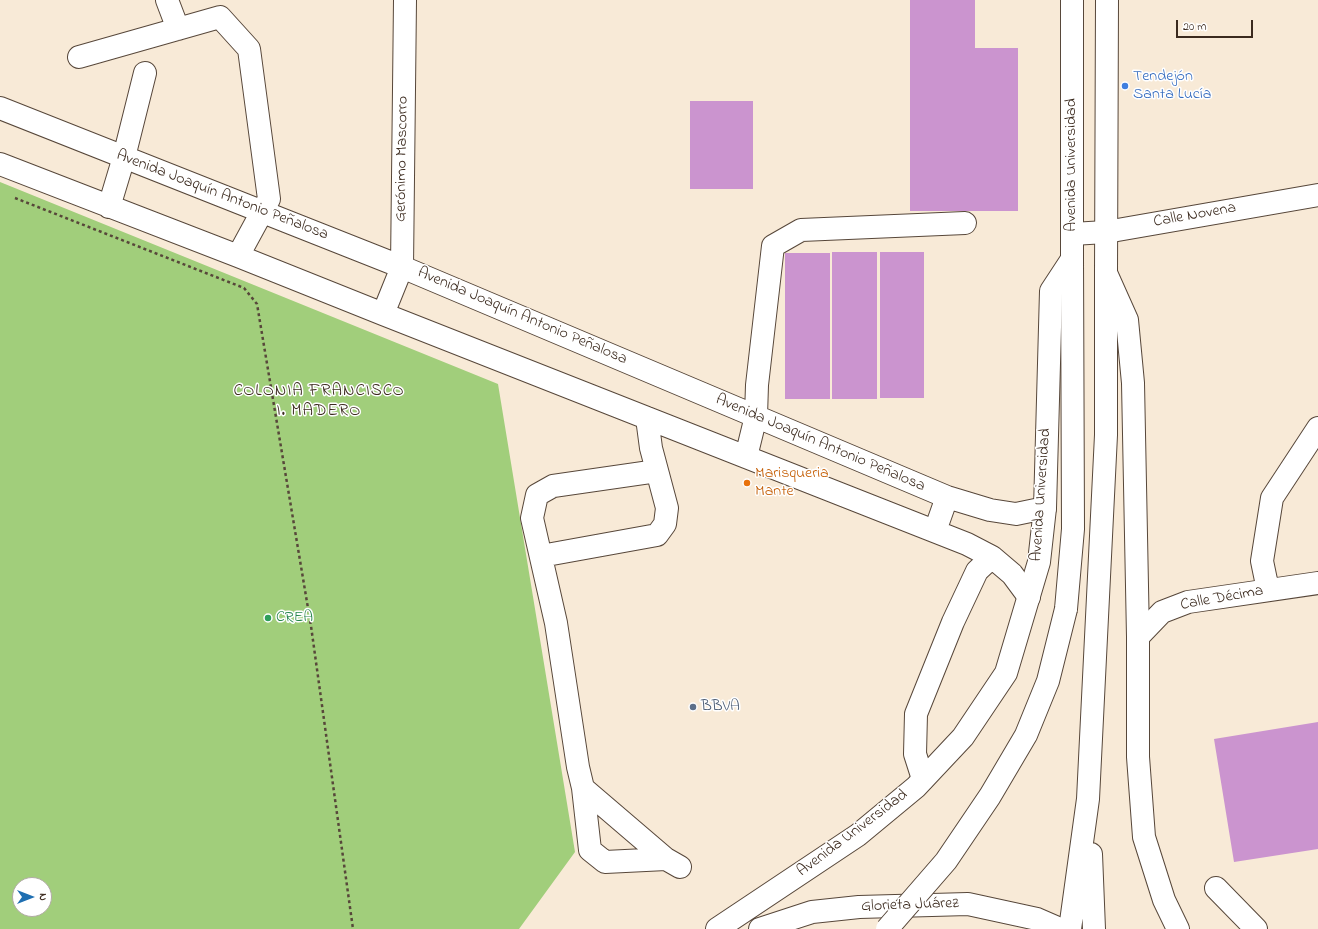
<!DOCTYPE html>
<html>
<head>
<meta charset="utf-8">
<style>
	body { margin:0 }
	#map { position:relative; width:1318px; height:929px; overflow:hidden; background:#f8ead7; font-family:"Indie Flower",sans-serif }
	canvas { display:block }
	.north { position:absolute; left:12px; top:877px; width:40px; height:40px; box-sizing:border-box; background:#fff; border:1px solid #b1aaa5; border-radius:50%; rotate:90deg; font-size:11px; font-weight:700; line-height:16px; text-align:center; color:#3b2a1e }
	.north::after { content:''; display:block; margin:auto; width:14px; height:18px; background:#1f6fb2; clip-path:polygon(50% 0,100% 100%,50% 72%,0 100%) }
	.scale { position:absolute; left:1176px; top:20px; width:77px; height:18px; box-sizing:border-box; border:2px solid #3b2a1e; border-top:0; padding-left:5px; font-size:12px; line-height:14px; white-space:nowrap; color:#3b2a1e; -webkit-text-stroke:3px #fff; paint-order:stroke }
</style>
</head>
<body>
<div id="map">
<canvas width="1318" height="929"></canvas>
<div class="north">N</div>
<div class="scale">20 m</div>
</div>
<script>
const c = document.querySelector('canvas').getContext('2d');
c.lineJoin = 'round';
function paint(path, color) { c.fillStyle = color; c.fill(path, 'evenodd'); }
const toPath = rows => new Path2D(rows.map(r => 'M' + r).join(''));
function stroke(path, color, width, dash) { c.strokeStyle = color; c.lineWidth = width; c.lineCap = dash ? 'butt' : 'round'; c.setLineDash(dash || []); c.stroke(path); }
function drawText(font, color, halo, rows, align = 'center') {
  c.font = font + ' "Indie Flower",sans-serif'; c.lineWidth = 3; c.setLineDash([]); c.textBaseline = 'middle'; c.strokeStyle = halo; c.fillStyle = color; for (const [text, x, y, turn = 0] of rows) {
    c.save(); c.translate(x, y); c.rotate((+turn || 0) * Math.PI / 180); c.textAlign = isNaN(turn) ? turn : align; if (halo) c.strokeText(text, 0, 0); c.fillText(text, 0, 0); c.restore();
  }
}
paint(toPath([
	[0,182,498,384,575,852,519,929,0,929],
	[20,885,44,885,44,909,20,909]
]), '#a1ce7b');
paint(toPath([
	[910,0,975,0,975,48,1018,48,1018,211,910,211],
	[690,101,753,101,753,189,690,189],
	[832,252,877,252,877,399,832,399],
	[880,252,924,252,924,398,880,398],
	[785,253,830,253,830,399,785,399],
	[1318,722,1318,849,1234,862,1214,739]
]), '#cb94cf');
const minor = toPath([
	[167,0,178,29],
	[79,57,220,17,249,49,269,199,238,256],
	[0,108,402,267,947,497,990,510,1016,514,1045,508],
	[0,164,238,256,383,314,967,544,992,557,1012,574,1029,597],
	[109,207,124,157,145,73],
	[1072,234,1106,232,1318,195],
	[383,314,402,267,405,0],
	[746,457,756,416,757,385,773,246,801,230,965,223],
	[657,471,553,486,537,495,532,518,556,623,578,767,583,788,590,850,605,862,666,859,680,867],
	[935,531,947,497],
	[541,556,657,535,665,524,667,508,651,448,647,418],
	[1268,590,1262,561,1272,498,1318,428],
	[1138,637,1162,612,1188,602,1318,583],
	[923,779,915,754,916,714,953,622,977,571,992,557],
	[583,788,666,859],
	[1216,888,1256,929]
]);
const major = toPath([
	[1107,0,1106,273,1127,320,1133,383,1138,637,1138,757,1144,837,1164,900,1178,929],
	[717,929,858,835,916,787,963,737,1006,673,1039,562,1045,508,1051,291,1072,259,1072,0],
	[760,929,812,912,859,907,968,904,1037,919,1060,929]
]);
const highway = toPath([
	[1066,609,1073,529,1072,259],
	[1091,854,1094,929],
	[1070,929,1088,799,1106,435,1106,273]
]);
stroke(minor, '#57473a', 24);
stroke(major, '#57473a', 24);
stroke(highway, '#57473a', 24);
stroke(toPath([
	[15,198,244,288,257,304,311,626,353,929]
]), '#57473a', 2.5, [3, 3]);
stroke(minor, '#fff', 22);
stroke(major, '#fff', 22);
stroke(highway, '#fff', 22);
const highwayBridge = toPath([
	[887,929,946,861,990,796,1026,735,1048,681,1066,609]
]);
stroke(highwayBridge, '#57473a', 24, []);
stroke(highwayBridge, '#fff', 22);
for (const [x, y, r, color] of [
	[1125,86,4,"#3f7fe0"],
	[747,483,4,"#e8710a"],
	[268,618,4,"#2e9e5b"],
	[693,707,4,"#5c6f8a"]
]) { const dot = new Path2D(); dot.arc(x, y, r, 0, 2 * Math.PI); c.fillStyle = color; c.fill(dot); stroke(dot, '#fff', 1.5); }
drawText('16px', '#366cbe', '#fff', [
	["Tendejón",1133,77],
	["Santa Lucía",1133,95]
], 'left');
drawText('16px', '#3b2a1e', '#fff', [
	["Gerónimo Mascorro",403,159,-89],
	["Avenida Universidad",1072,165,-90],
	["Avenida Joaquín Antonio Peñalosa",222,196,21],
	["Calle Novena",1195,216,-10],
	["Avenida Joaquín Antonio Peñalosa",522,317,23],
	["Avenida Joaquín Antonio Peñalosa",820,444,23],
	["Avenida Universidad",1042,495,-86],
	["Calle Décima",1222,599,-10],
	["Avenida Universidad",853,834,-37],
	["Glorieta Juárez",910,906,-2]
]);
drawText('16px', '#c56008', '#fff', [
	["Marisqueria",755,474],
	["Mante",755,492]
], 'left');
drawText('16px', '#27864d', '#fff', [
	["CREA",276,618]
], 'left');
drawText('16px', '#4e5e75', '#fff', [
	["BBVA",701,707]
], 'left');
c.letterSpacing = '1px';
drawText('17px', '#3b2a1e', '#fff', [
	["COLONIA FRANCISCO",319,392],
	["I. MADERO",319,412]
]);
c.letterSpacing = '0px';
</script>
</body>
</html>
